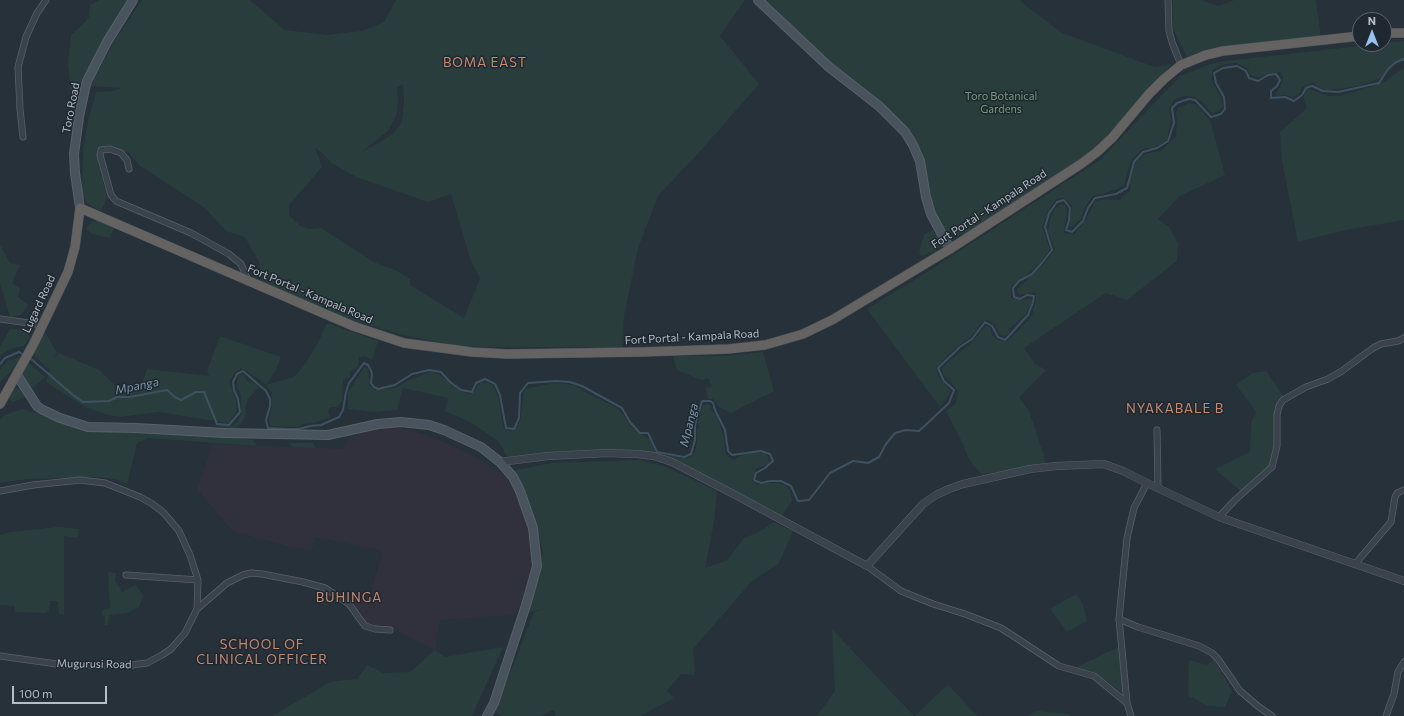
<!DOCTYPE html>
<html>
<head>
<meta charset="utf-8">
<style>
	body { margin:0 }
	#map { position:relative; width:1404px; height:716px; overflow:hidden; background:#26313a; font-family:Commissioner,sans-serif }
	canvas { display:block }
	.north { position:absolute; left:1352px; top:12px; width:40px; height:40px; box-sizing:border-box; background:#1f2830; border:1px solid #5b646c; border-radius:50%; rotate:0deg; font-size:11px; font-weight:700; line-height:16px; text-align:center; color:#b6bec6 }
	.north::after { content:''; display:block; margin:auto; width:14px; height:18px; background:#95c1ec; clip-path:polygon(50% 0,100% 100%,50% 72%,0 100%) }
	.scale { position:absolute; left:12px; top:686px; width:95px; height:18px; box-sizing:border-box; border:2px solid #b6bec6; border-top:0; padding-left:5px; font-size:12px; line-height:14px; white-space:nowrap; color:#b6bec6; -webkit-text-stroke:3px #1f2830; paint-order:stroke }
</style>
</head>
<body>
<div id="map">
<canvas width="1404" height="716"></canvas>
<div class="north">N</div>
<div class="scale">100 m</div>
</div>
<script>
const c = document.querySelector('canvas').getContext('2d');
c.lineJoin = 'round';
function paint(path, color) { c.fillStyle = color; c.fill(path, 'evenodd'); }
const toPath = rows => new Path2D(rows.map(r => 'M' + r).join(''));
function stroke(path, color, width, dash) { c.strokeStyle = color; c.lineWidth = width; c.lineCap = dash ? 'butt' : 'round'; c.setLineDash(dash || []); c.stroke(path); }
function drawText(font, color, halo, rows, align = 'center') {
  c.font = font + ' Commissioner,sans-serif'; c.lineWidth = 3; c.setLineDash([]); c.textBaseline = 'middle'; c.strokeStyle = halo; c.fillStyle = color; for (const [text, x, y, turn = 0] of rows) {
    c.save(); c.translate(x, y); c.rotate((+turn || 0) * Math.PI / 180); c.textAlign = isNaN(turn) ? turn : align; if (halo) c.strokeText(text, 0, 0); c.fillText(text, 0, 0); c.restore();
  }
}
paint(toPath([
	[396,427,410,430,444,442,473,456,503,474,513,487,522,506,528,523,533,550,532,571,522,602,514,615,440,620,435,650,392,628,375,627,366,624,353,604,366,597,372,590,382,553,378,550,316,537,312,550,292,547,233,532,197,489,213,444,344,449,348,439,361,431,375,428]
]), '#31313d');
paint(toPath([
	[100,0,135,0,88,81,78,113,71,92,68,62,71,35,83,24,89,17,90,5],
	[142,0,250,0,285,30,326,35,362,31,384,22,396,0,745,0,720,36,759,84,704,147,658,196,638,248,624,316,622,349,583,347,482,347,453,345,403,335,338,316,261,283,259,262,245,237,226,231,205,208,139,165,128,152,103,148,97,149,99,166,107,197,105,204,100,211,87,203,83,196,82,188,83,150,88,121,96,92,114,91,122,88,89,86,117,37],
	[403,84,404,102,402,122,394,133,379,143,361,152,388,131,397,114,398,102,397,87],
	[315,148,320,151,331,163,356,177,428,202,451,194,471,261,480,278,464,318,410,285,410,279,397,271,374,262,321,228,309,229,300,226,289,215,289,205,322,167],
	[765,0,1021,0,1020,1,1062,33,1155,67,1172,64,1141,96,1109,135,1088,156,1013,206,964,234,955,236,946,231,934,212,921,149,908,129,881,101,833,64],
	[1173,0,1200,0,1219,6,1234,0,1316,0,1321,39,1287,41,1196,53,1187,57,1173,29],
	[1404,41,1404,61,1392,65,1390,70,1378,79,1361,85,1340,89,1325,90,1317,86,1313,82,1302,87,1300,93,1293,97,1285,95,1277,96,1276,93,1280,87,1283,77,1280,72,1267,74,1261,77,1255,77,1249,74,1248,69,1244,66,1236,63,1221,65,1213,70,1211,80,1221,97,1223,106,1219,111,1212,113,1209,111,1203,102,1192,96,1184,96,1174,100,1169,108,1171,119,1167,140,1156,147,1142,149,1130,162,1124,186,1106,193,1093,196,1085,207,1080,220,1072,227,1069,227,1072,206,1065,198,1056,199,1049,209,1042,226,1050,249,1041,262,1030,272,1011,286,1011,298,1022,300,1031,299,1032,301,1026,314,1009,329,1009,334,1004,336,1001,335,999,333,995,324,987,320,982,321,973,335,951,352,936,367,938,375,951,392,940,407,867,309,927,272,1100,160,1180,76,1210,64,1226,61],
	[1404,68,1404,220,1346,230,1298,242,1282,161,1280,132,1307,108,1303,97,1306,91,1309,89,1328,96,1339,96,1365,89,1385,82,1392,76],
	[1189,103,1195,104,1210,120,1225,175,1180,196,1158,219,1170,228,1178,244,1177,261,1127,300,1106,293,1024,348,1035,364,1046,370,1019,397,1028,410,1037,433,1040,445,1044,454,1045,465,1020,469,982,474,973,465,968,457,963,444,946,411,956,403,958,391,944,375,942,369,948,362,970,344,986,326,990,326,992,335,1000,341,1008,341,1032,316,1036,298,1035,292,1019,295,1017,292,1017,289,1042,266,1055,249,1048,232,1050,219,1056,207,1062,204,1066,206,1067,212,1064,233,1074,234,1086,220,1095,201,1106,199,1119,200,1131,190,1129,183,1135,164,1142,156,1147,153,1161,151,1176,137,1177,124,1176,112,1178,108],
	[98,220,115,225,110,238,92,234,86,229,91,222],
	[932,230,938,236,941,245,935,251,922,256,919,254,922,241,925,234],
	[0,245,10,263,20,265,12,283,20,288,18,297,28,305,21,315,10,317,0,283],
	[327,323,378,341,372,360,365,356,359,357,358,367,350,372,350,377,343,379,342,401,337,407,330,407,328,411,330,417,314,423,303,424,298,427,272,426,269,424,269,417,272,407,271,405,272,392,263,382,245,370,241,369,235,372,229,382,236,401,237,410,229,423,159,412,119,417,105,414,85,407,46,382,50,370,32,354,45,332,57,353,54,358,59,353,99,370,115,386,141,386,147,369,209,376,207,371,220,336,281,357,276,370,266,385,294,377,303,367,318,343],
	[10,329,28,330,30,337,24,346,17,347,4,352,0,357,0,347],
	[763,352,774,391,731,413,719,407,713,399,708,399,706,388,712,387,708,378,702,380,677,370,673,356,724,356],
	[21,357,12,370,0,382,0,369,8,360],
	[28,362,45,377,31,390,22,375],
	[364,367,368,369,370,386,375,390,395,388,407,381,431,372,438,374,462,392,470,394,474,392,480,383,486,382,493,385,498,396,504,430,506,430,511,431,517,427,521,418,523,395,525,389,554,383,574,385,583,391,619,409,631,426,650,440,655,453,681,458,690,457,695,452,697,442,697,430,699,427,698,421,702,406,707,404,710,405,712,411,717,415,720,425,724,438,725,451,727,456,734,460,740,456,751,453,765,453,769,458,769,463,756,469,752,481,757,485,767,483,778,483,785,485,790,490,792,501,782,516,737,492,670,462,637,455,508,458,498,441,472,423,445,411,448,398,403,388,397,410,373,412,348,409,348,393],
	[1266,371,1287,401,1276,413,1279,446,1274,469,1245,495,1215,469,1250,452,1251,422,1256,413,1252,406,1236,385,1253,373],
	[244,374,247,381,255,383,259,387,248,399,245,408,246,415,242,423,234,429,216,426,215,425,232,426,237,422,241,414,241,395,237,388,237,381,239,375],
	[23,387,25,390,25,397,13,402,9,398,12,391,17,388],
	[23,409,89,431,152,432,228,436,253,440,257,446,149,438,137,443,127,484,115,479,97,477,27,479,0,483,0,420,4,415],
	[290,443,313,443,316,448,292,447],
	[639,460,666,467,717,491,714,522,705,568,728,560,743,539,764,529,773,522,793,531,779,563,752,581,693,649,695,675,681,674,667,691,674,698,640,716,555,716,554,710,540,716,501,716,494,709,508,678,534,612,544,609,525,613,536,581,543,554,537,525,521,485,511,471,552,463],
	[57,527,79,529,78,538,64,536,64,615,59,614,58,601,50,601,49,611,45,613,15,612,15,606,0,605,0,535,11,532],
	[108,572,116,573,115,581,122,592,136,585,143,596,139,607,127,613,109,615,108,625,105,625,105,616,102,615,102,610,110,608],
	[1076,594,1082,602,1087,621,1067,632,1050,609],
	[832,629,914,716,817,716,835,691],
	[1120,646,1125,694,1122,693,1097,674,1075,668],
	[503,647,472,716,272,716,330,682,357,679,367,665,383,673,410,672,435,650,445,657],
	[1190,660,1206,665,1214,660,1232,691,1225,707,1210,706,1201,703,1194,698,1188,696,1189,662],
	[948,684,977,716,915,716],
	[1037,711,1068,714,1070,716,1028,716]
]), '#293e3c');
stroke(toPath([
	[30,358,73,395,83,402,109,401,117,397,130,397,167,390,175,397,181,400,196,392,204,392,217,424,229,425,240,412,238,399,234,390,233,382,237,374,243,371,266,391,270,399,270,406,266,420,268,428,286,429,299,429,310,426,321,425,339,417,343,410,346,392,349,383,364,363,368,365,372,373,371,383,374,387,378,389,395,385,412,374,429,370,441,372,450,382,461,390,472,392,476,383,485,379,495,384,500,395,506,428,514,429,519,418,520,393,528,383,556,381,570,382,582,386,622,408,630,422,640,433,648,433,657,452,684,457,691,454,695,440,695,425,702,401,710,401,713,403,715,410,725,430,728,451,732,455,761,451,770,454,773,461,765,468,756,473,754,480,761,483,770,481,781,481,791,486,798,501,809,500,830,473,853,461,868,463,879,457,886,444,895,433,906,430,919,431,949,403,954,390,944,381,938,368,960,347,972,339,985,322,992,326,998,337,1005,340,1028,315,1033,302,1034,296,1027,295,1020,299,1014,297,1013,288,1019,281,1032,274,1041,264,1052,250,1045,227,1049,213,1057,202,1064,200,1070,208,1069,221,1066,230,1072,232,1083,221,1088,208,1095,198,1116,194,1127,188,1134,162,1143,152,1157,148,1168,141,1174,123,1172,108,1177,103,1189,99,1195,100,1211,117,1221,114,1225,109,1224,97,1216,83,1214,73,1223,68,1237,66,1246,71,1249,78,1258,81,1268,75,1276,74,1280,80,1277,86,1271,91,1271,98,1285,97,1294,101,1302,95,1306,88,1312,86,1323,91,1338,92,1379,83,1388,69,1395,63,1403,59,1404,60],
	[0,364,5,358,19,352,24,355]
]), '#3e5161', 2);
const minor = toPath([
	[1168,0,1169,31,1172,42,1181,65],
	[23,137,20,109,18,67,26,37,37,13,46,0],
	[129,169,127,160,121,153,110,149,101,150,100,155,111,195,116,201,191,233,229,254,241,264,248,280],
	[0,319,43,325],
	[1157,430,1158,488],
	[0,491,33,485,80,480,105,483,140,497,151,503,164,513,179,531,190,555,198,580,197,609,185,633,171,649,162,655,147,663,132,665,64,665,0,656],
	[1219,517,1235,500,1272,467,1277,446,1277,415,1279,406,1283,400,1306,387,1328,379,1342,371,1373,348,1381,344,1398,341,1404,338],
	[1355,564,1391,522,1395,497,1397,493,1404,490],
	[867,566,901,591,933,604,965,614,1001,628,1059,666,1094,676,1127,703],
	[126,575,198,580],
	[197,609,227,583,243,575,251,573,262,574,303,582,325,588,349,604,365,626,375,629,390,630],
	[1119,619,1138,627,1199,646,1212,653,1218,659,1240,691,1259,707,1272,716],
	[1131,716,1127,703,1119,619,1127,538,1134,508,1147,483],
	[1386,716,1394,694,1398,672,1404,662]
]);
const tertiary = toPath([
	[500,462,548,456,607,453,637,454,654,456,672,462,739,497,867,566,923,504,936,495,949,489,963,484,1030,469,1056,466,1104,464,1123,471,1147,483,1219,517,1404,581]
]);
const secondary = toPath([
	[758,0,829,67,879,106,905,132,913,145,920,161,926,197,931,214,950,249],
	[80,208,75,173,74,154,79,117,85,89,87,81,107,42,133,0],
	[17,375,37,406,41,409,60,418,88,427,136,428,225,433,328,435,378,424,401,422,429,425,444,430,481,447,500,462,513,477,520,491,533,528,537,566,527,602,494,703,487,716]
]);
const trunk = toPath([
	[1384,33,1404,33],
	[0,404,33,345,68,272,75,247,80,208,353,326,404,343,472,352,507,354,642,352,728,349,765,345,803,334,832,320,950,249,1081,164,1097,152,1112,138,1149,94,1164,79,1181,65,1206,55,1223,51,1360,36]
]);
stroke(minor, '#586169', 7);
stroke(tertiary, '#586169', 8);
stroke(secondary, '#586169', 10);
stroke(trunk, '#454e56', 10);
stroke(minor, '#3a434b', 5.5);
stroke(tertiary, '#3a434b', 7);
stroke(secondary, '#48535d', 8);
stroke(trunk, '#646362', 9);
drawText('11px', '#77997a', '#1f2830', [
	["Toro Botanical",1001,96],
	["Gardens",1001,109]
]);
drawText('11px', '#b6bec6', '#1f2830', [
	["Toro Road",71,108,-79],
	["Fort Portal - Kampala Road",989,209,-33],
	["Fort Portal - Kampala Road",310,294,23],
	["Lugard Road",39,304,-65],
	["Fort Portal - Kampala Road",692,337,-3],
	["Mugurusi Road",94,664,1]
]);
drawText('italic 12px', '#7a92a6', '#1f2830', [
	["Mpanga",137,386,-11],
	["Mpanga",689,425,-76]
]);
c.letterSpacing = '1px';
drawText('13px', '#c88a6f', '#1f2830', [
	["BOMA EAST",485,63],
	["NYAKABALE B",1175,409],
	["BUHINGA",349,598],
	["SCHOOL OF",262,645],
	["CLINICAL OFFICER",262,660]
]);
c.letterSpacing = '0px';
</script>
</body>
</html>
